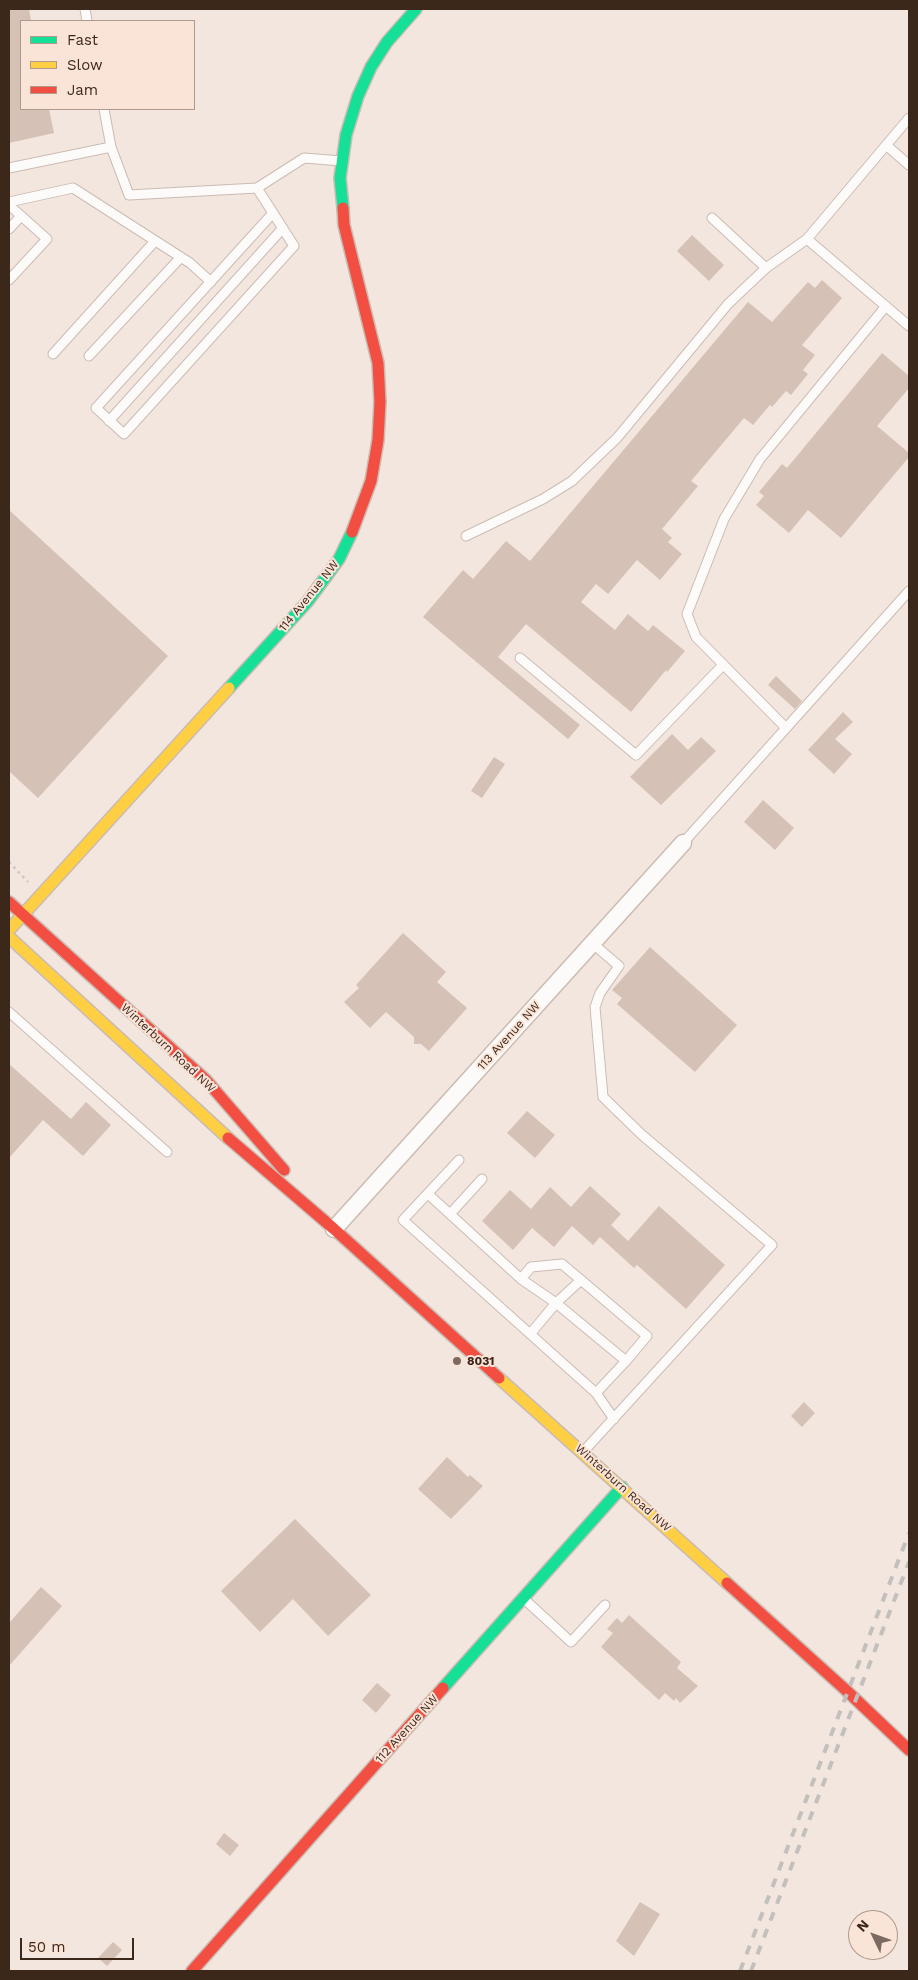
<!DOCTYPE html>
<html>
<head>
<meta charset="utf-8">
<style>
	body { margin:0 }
	#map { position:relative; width:918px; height:1980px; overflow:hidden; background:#f2e6df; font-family:"Work Sans",sans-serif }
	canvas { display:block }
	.frame { position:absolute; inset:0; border:10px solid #3c281b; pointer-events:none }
	.legend { position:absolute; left:20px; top:20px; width:175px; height:90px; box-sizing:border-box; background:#fae4d7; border:1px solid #ae998c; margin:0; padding:6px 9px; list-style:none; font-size:15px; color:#3c281b }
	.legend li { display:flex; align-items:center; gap:10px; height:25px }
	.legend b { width:25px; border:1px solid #ae998c }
	.north { position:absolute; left:848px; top:1910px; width:50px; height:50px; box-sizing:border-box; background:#fae4d7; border:1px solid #ae998c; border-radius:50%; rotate:312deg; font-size:14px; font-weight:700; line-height:20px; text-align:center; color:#3c281b }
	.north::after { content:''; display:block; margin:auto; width:18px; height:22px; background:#7c6a60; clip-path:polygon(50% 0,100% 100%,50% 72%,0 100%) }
	.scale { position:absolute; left:20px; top:1938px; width:114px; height:22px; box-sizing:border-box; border:2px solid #3c281b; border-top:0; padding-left:6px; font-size:15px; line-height:18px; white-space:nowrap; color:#3c281b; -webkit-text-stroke:4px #fae4d7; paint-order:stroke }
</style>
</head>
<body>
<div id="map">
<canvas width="918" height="1980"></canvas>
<div class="frame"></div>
<ul class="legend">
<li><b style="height:6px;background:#16e098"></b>Fast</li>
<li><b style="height:6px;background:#ffcf43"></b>Slow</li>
<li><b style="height:6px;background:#f24e42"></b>Jam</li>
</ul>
<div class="north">N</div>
<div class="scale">50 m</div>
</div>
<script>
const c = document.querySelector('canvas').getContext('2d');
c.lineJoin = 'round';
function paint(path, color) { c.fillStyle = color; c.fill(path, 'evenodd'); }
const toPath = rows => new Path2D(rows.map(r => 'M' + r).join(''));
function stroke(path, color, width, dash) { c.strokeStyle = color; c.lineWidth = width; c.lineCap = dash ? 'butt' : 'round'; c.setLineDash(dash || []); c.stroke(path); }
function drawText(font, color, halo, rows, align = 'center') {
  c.font = font + ' "Work Sans",sans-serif'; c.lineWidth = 4; c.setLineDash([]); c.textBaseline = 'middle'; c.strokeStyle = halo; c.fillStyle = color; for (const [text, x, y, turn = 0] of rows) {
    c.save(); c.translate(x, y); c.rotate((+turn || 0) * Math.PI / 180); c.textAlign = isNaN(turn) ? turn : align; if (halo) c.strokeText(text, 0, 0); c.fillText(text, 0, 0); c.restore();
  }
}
paint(toPath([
	[9,9,29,9,31,21,21,21,21,109,49,109,54,133,9,143],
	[692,235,724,265,709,281,677,251],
	[822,280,842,298,802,345,815,355,803,370,808,374,791,395,786,391,772,407,770,405,753,425,744,418,691,481,698,486,662,529,672,538,668,542,682,554,660,580,637,560,608,594,596,584,581,602,615,630,628,614,648,631,653,625,685,651,667,672,666,670,631,712,526,624,498,657,580,725,568,739,423,617,463,570,473,579,506,541,530,561,748,302,772,322,808,282,815,288],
	[882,353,909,376,909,388,877,426,909,453,909,457,841,538,808,510,789,533,756,505,764,496,759,492,782,464,787,468],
	[9,510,168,656,38,798,9,771],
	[776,676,802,701,795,709,768,685],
	[843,712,853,722,835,739,852,754,834,774,808,750],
	[672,734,688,750,701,737,716,751,661,805,630,777],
	[494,757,505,764,482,798,471,791],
	[763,800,794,828,775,850,744,822],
	[403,933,446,972,437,982,467,1008,429,1051,421,1044,414,1044,414,1037,386,1012,370,1028,344,1002,359,988,356,985],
	[650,947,737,1025,695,1072,617,1004,622,998,612,990],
	[9,1064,71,1119,86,1102,111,1125,83,1156,43,1120,9,1158],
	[527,1111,555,1135,535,1158,507,1133],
	[590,1186,621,1214,611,1225,628,1241,659,1206,725,1265,686,1309,637,1265,634,1268,600,1237,593,1245,572,1226,554,1247,532,1228,513,1250,482,1221,510,1190,531,1209,550,1187,571,1207],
	[804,1402,815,1413,802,1427,791,1416],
	[447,1457,468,1477,470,1475,483,1486,451,1519,418,1489],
	[295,1519,371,1595,328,1636,293,1599,260,1632,221,1591],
	[41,1587,62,1606,9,1666,9,1623],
	[629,1615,681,1662,677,1668,698,1686,680,1703,676,1698,674,1701,665,1693,659,1700,601,1647,613,1633,607,1629,617,1618,622,1623],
	[377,1683,391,1695,376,1713,362,1700],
	[224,1833,239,1845,230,1856,216,1844],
	[640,1902,660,1914,634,1956,616,1941],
	[113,1942,122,1950,107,1966,98,1958]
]), '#d5c1b5');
const lane = toPath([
	[85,9,87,21],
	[909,118,807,239,909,326],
	[886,145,909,165],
	[111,147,129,195,257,188,304,158,342,161],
	[9,168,111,147,104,109],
	[257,188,273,213,294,246,124,434,96,408,273,213],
	[9,202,73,188,190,263,211,282],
	[9,205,47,239,9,280],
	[712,218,766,268],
	[9,229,21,216],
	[53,354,155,241],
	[89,356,181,257],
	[109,421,283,228],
	[466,536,543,499,572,481,617,438,728,304,766,268,807,239],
	[520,658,636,755,723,665],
	[786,728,696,637,687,614,724,519,760,459,886,306],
	[683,843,909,591],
	[9,1012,167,1152],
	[459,1160,403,1220,596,1393,614,1419],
	[428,1194,521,1279,556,1303,626,1361,596,1393],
	[450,1214,482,1179],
	[521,1279,531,1267,562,1264,581,1280,556,1303,531,1333],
	[581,1280,647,1336,626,1361],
	[583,1452,772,1245,641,1134,603,1097,595,1007,600,993,619,966,592,943],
	[523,1598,571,1642,605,1605]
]);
const street = toPath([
	[334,1229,683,843]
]);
const fast = toPath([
	[343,208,340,178,346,135,358,96,371,67,387,42,416,9],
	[229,688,308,601,339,559,352,532],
	[443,1688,622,1487]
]);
const slow = toPath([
	[9,930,229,688],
	[9,937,228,1138],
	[499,1378,727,1583]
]);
const jam = toPath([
	[343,208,344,225,378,363,380,402,378,440,371,481,352,532],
	[9,902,206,1080,284,1170],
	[228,1138,334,1229,499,1378],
	[727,1583,848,1692,909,1750],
	[192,1971,443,1688]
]);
stroke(lane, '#cbbcb3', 11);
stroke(street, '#cbbcb3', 19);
stroke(fast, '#cbbcb3', 14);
stroke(slow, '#cbbcb3', 14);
stroke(jam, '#cbbcb3', 14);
stroke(toPath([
	[9,862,28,882]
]), '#cdc6c3', 2.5, [2.5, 4]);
stroke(lane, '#fdfbfa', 9);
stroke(street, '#fdfbfa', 16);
stroke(fast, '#16e098', 11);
stroke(slow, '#ffcf43', 11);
stroke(jam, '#f24e42', 11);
stroke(toPath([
	[740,1971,909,1533],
	[751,1971,909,1562]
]), '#c3bfbc', 4, [9, 9]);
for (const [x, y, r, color] of [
	[457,1361,5,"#7c6a60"]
]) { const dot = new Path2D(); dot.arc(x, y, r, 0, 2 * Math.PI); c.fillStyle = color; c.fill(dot); stroke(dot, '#fae4d7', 2); }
drawText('12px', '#3c281b', '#fae4d7', [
	["114 Avenue NW",309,596,-51],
	["113 Avenue NW",509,1036,-48],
	["Winterburn Road NW",168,1048,43],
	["Winterburn Road NW",623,1488,42],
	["112 Avenue NW",407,1729,-48]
]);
drawText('bold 12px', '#3c281b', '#fae4d7', [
	["8031",467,1361]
], 'left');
</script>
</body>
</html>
